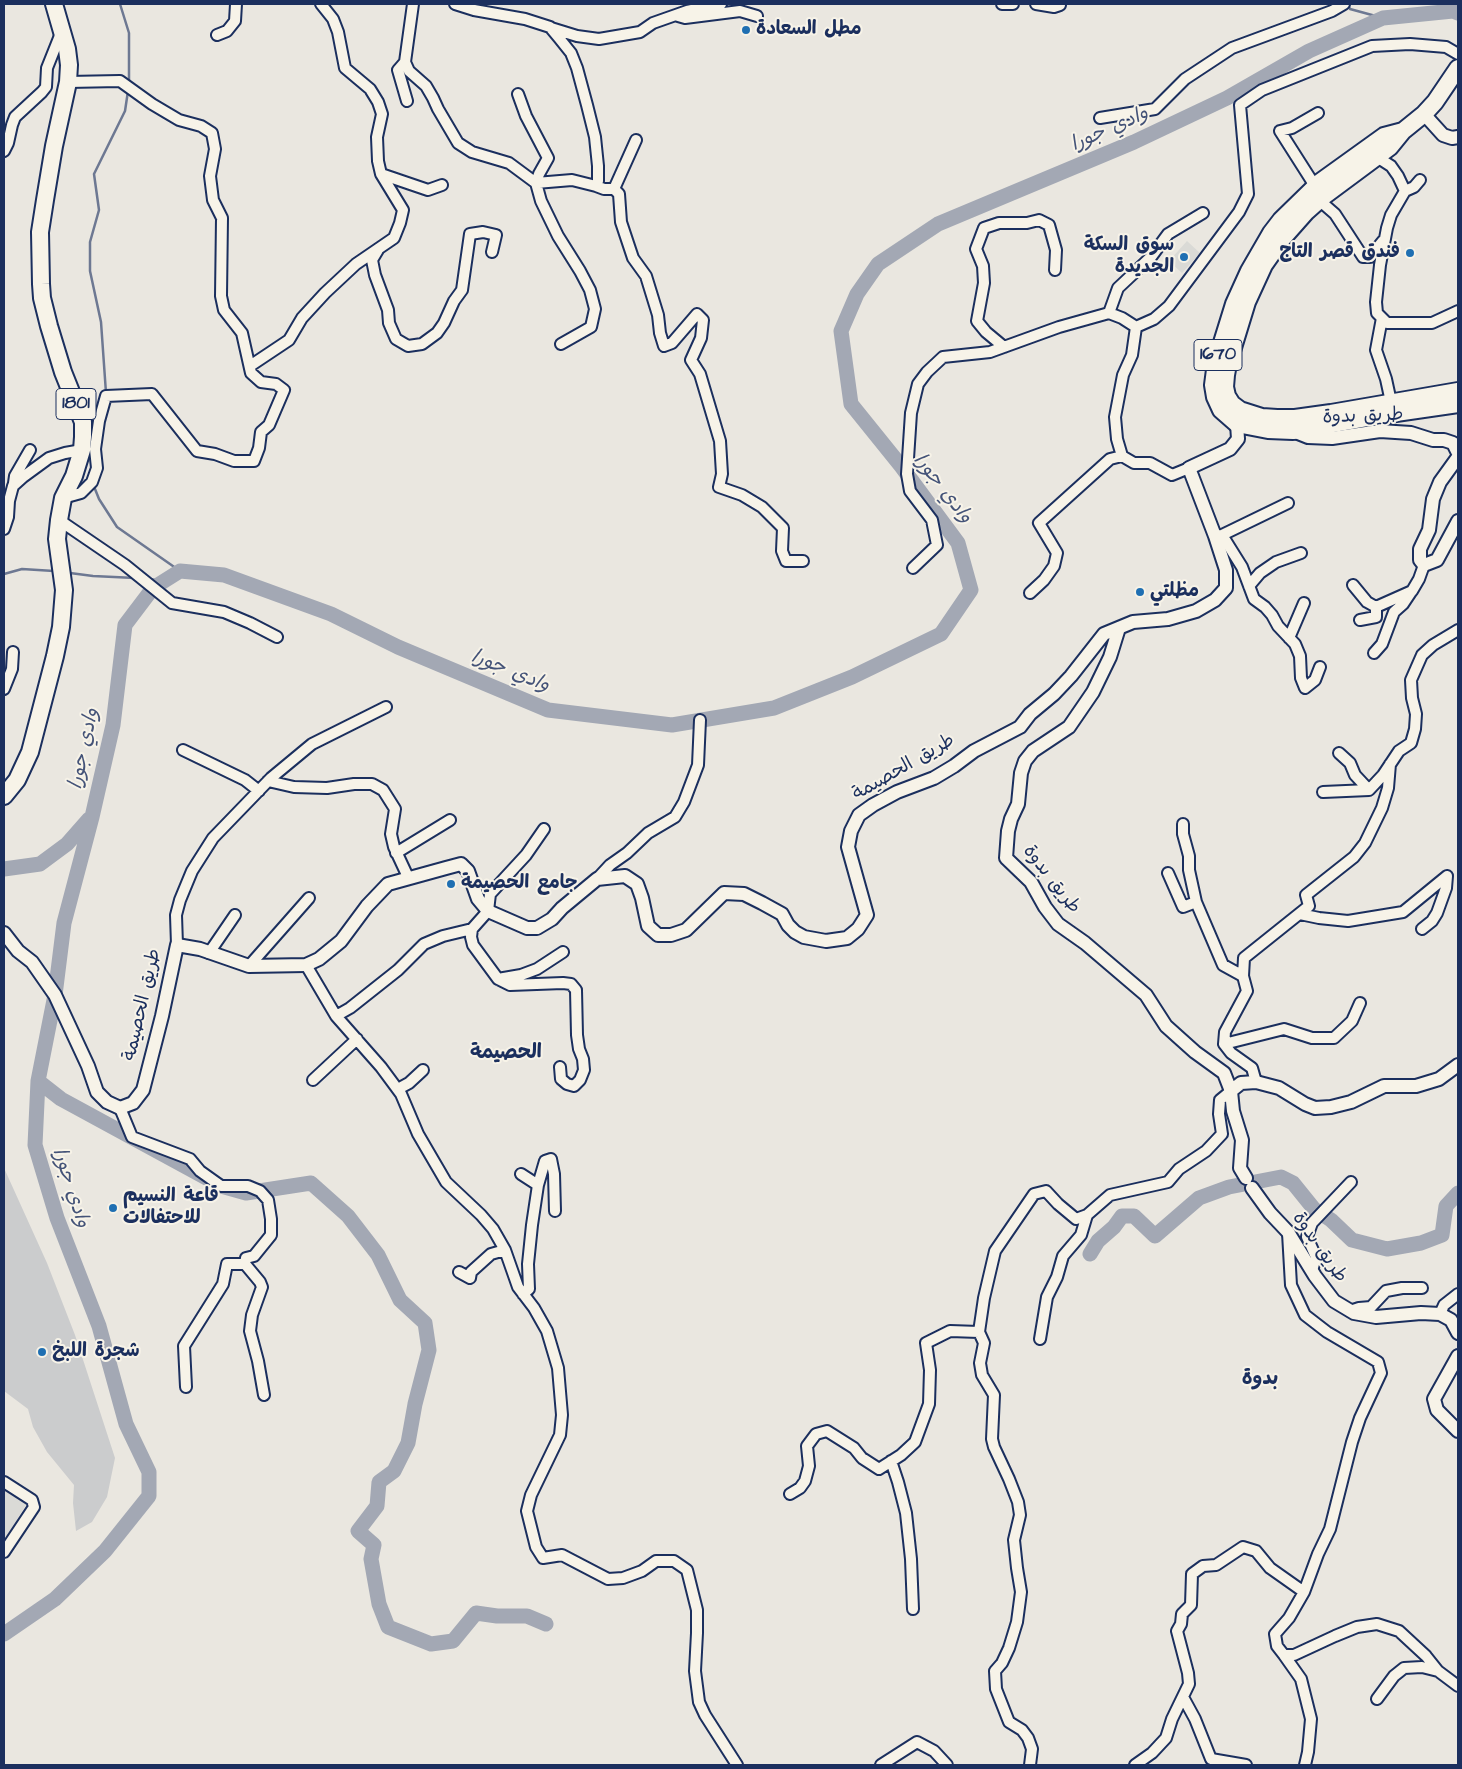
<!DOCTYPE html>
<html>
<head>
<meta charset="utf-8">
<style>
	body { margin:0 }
	#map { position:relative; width:1462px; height:1769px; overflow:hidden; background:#eae7e0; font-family:"Architects Daughter",sans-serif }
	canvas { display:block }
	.frame { position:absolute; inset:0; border:5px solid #1b2f5e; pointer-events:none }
</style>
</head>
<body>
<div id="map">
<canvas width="1462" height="1769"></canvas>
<div class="frame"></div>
</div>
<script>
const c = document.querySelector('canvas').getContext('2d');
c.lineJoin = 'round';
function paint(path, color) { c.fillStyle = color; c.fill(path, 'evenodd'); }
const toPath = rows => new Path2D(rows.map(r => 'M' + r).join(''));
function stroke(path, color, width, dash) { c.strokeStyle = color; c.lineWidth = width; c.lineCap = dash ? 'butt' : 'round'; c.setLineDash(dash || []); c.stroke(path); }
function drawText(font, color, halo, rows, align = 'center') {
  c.font = font + ' "Architects Daughter","Playpen Sans Arabic",sans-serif'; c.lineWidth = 4; c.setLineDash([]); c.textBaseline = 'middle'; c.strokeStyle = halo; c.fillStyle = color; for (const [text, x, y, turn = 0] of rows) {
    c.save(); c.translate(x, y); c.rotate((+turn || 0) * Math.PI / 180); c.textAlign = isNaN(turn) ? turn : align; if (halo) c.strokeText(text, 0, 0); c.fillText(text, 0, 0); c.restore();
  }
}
paint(toPath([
	[1187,241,1200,253,1182,273,1169,261],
	[4,1490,27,1503,4,1541]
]), '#dadad6');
paint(toPath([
	[4,1168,47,1263,75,1335,115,1458,107,1497,92,1522,76,1531,73,1503,74,1485,47,1452,33,1427,28,1409,4,1391]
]), '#cbcccd');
stroke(toPath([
	[120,4,129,33,129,83],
	[1348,4,1350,9,1383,18],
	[106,393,101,322,90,271,90,242,99,210,94,174,125,111,128,91],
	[93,484,99,499,117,527,180,571],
	[70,573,93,576,135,578],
	[4,574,22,569,54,571],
	[148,579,164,581]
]), '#6d7892', 2.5);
stroke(toPath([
	[4,869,40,864,67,844,89,819],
	[38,1081,61,1099,221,1186,246,1193,311,1183,348,1216,378,1255,400,1300,425,1323,429,1350,415,1404,408,1443,394,1471,379,1482,377,1506,358,1531,374,1545,371,1559,379,1604,388,1627,431,1644,453,1641,476,1613,497,1616,527,1616,546,1624],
	[1090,1254,1098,1241,1114,1227,1122,1216,1134,1216,1155,1236,1199,1198,1229,1187,1281,1177,1293,1183,1314,1209,1331,1220,1352,1240,1387,1249,1421,1243,1442,1235,1446,1206,1458,1193],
	[4,1634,55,1599,105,1551,149,1496,149,1472,126,1424,99,1326,57,1218,35,1145,38,1081,55,995,64,923,92,817,113,725,125,625,153,588,180,571,224,575,331,614,398,647,548,710,672,725,774,708,852,677,941,634,971,590,958,543,901,466,851,404,841,331,857,294,878,264,938,224,1134,142,1227,98,1309,51,1383,18,1453,11,1458,13]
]), '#a3a8b4', 15);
const minor = toPath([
	[413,4,405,62,409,71,426,86,433,98,438,109,458,143,472,152,509,163,536,183,572,180,596,186,598,181,598,166,595,137,587,105,577,68,571,53,559,38,550,27,525,19,474,10,455,4],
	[1002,4,1013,4],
	[1036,4,1054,7,1060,5],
	[678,16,685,18,740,11,757,16],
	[551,28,577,36,599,39,640,32,653,23,687,11,721,4],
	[217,35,227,31,235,21,236,4],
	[405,62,398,70,407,101],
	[518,94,526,116,548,158,539,174,536,183,541,201,558,236,580,271,590,290,595,309,591,327,561,344],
	[1100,118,1155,109,1185,79,1232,48,1332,11,1344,4],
	[4,151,8,143,12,125,15,117,42,92,46,87,47,68,61,33],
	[1377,157,1391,166,1398,176,1405,191,1391,215,1387,228,1380,265,1376,302,1377,313,1387,323,1432,323,1458,311],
	[381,174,428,190,442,185],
	[596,186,604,189,614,189,619,194,621,222,633,258,646,276,658,315,660,333,664,346,672,343,697,314,703,320,701,338,691,360,700,374,720,441,722,474,719,487,742,495,762,507,783,528,782,551,786,561,803,561],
	[1315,186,1280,131,1292,128,1318,113],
	[614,189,636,140],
	[1405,191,1414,187,1420,180],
	[1319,200,1335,214,1363,257,1370,257,1383,241],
	[378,250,372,260,375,275,388,310,389,323,396,339,408,346,422,344,437,333,444,323,454,301,462,290,470,234,483,232,496,235,492,252],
	[1109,313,1118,288,1151,257,1168,234,1203,213],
	[1382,318,1376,350,1386,379,1391,402],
	[1136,327,1154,319,1169,306,1239,212,1248,194,1240,105,1262,90,1372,46,1410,44,1446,47,1458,54],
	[1136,327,1132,355,1123,375,1115,417,1117,439,1122,456,1134,463,1150,463,1172,475,1189,468],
	[1004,347,986,332,977,321,984,283,983,266,976,249,984,228,999,223,1027,223,1039,220,1049,225,1056,250,1055,270],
	[250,366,289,340,302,318,325,293,356,264,394,238,400,223,403,210,381,174,378,161,377,137,382,114,378,102,370,89,345,68,338,32,333,19,321,4],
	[14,483,15,476,30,450],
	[63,498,81,493,92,482,97,468,95,449,99,421,106,396,152,394,197,451,215,454,234,461,254,461,259,448,261,432,269,425,284,390,276,384,261,382,251,373,242,333,224,310,221,296,222,218,213,200,210,176,215,149,212,133,201,126,179,120,152,104,120,81,68,82],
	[59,520,125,565,172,603,224,612,250,623,277,637],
	[4,529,8,517,9,501,13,486,23,477,49,458,65,453,82,450],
	[1222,535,1288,503],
	[1215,536,1222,535,1242,567,1254,599,1265,607,1272,615,1278,626,1295,644,1300,656,1301,678,1305,688,1315,680,1320,667],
	[913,568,937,545,932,520,910,491,907,474,911,413,918,384,927,372,943,357,990,352,1059,327,1109,313,1122,318,1136,327],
	[1353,585,1367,602,1376,607,1412,591,1419,579,1424,565],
	[1249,586,1260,573,1276,562,1301,553],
	[1030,593,1044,580,1054,566,1057,553,1039,523,1110,459,1122,456],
	[1360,620,1376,617,1376,607],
	[1289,638,1304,603],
	[1374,653,1382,644,1394,612,1403,604,1411,592],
	[4,689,12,669,13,652],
	[183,750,245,780,259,791],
	[1339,753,1350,763,1355,775,1369,790],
	[268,781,294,787,327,788,354,784,372,784,383,790,395,809,391,834,394,847,408,877],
	[1323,792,1369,790,1383,775,1399,751,1411,743,1415,729,1416,714,1412,698,1411,680,1422,655,1433,645,1458,630],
	[1183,824,1183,834,1189,856,1189,870,1196,902,1223,965,1243,976],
	[396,853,450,820],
	[1168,873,1183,907,1196,902],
	[597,879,610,865,627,853,648,833,675,817,684,802,698,765,700,720],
	[1300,914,1319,918,1348,921,1403,912,1447,876,1446,888,1437,913,1432,921,1422,929],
	[472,929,471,937,473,945,498,979,510,985,563,983,571,984,576,990,577,1035,579,1049,583,1059,584,1070,580,1080,574,1086,567,1084,561,1079,560,1067],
	[177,945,176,915,180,900,192,871,213,838,271,778,312,744,386,707],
	[209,953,235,915],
	[306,965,336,1016,350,1008,398,970,424,944,443,936,472,929,488,911,490,894,526,855,544,829],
	[249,966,309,898],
	[498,979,521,975,537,969,563,952],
	[336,1016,381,1067,401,1094,418,1134,446,1182,481,1215,493,1229,505,1250,518,1287,534,1308,547,1331,558,1368,562,1415,560,1435,531,1495,527,1511,536,1547,543,1558,562,1555,608,1579,623,1578,642,1571,656,1561,674,1561,687,1570,697,1610,697,1633,695,1671,699,1702,705,1715,737,1765],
	[1224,1044,1284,1029,1312,1038,1334,1038,1352,1021,1360,1003],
	[313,1080,357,1039],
	[1256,1082,1252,1068,1231,1053,1224,1044,1225,1032,1247,991,1243,976,1244,958,1309,906,1306,895,1354,857,1365,843,1382,808,1388,788,1390,764],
	[398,1089,409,1083,423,1070],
	[120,1108,132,1137,190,1159,200,1171,221,1186,248,1186,260,1191,268,1200,271,1219,271,1235,254,1256,246,1258,245,1264,260,1282,262,1287,252,1315,250,1331,258,1361,264,1395],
	[521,1174,538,1185],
	[1312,1271,1316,1257,1307,1237,1312,1223,1351,1182],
	[459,1272,470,1278,471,1272,491,1254,505,1250],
	[523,1294,529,1289,528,1264,532,1225,538,1185,545,1161,551,1159,554,1174,555,1211],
	[1350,1311,1359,1308,1371,1307,1386,1291,1402,1288,1422,1288],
	[1440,1314,1444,1305,1458,1294],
	[1040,1339,1047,1297,1057,1277,1063,1256,1081,1235,1087,1215],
	[186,1387,184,1346,223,1284,227,1264,245,1264],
	[891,1461,898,1482,906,1513,911,1559,913,1609],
	[4,1482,32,1500,34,1507,4,1552],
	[790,1494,800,1488,805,1481,809,1466,807,1446,816,1434,827,1431,854,1448,862,1458,879,1469,901,1455,915,1442,929,1404,930,1370,926,1343,950,1331,979,1332],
	[1304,1592,1289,1618,1275,1634,1277,1646,1284,1655,1294,1655,1335,1636,1357,1627,1377,1624,1399,1631,1426,1656,1438,1671,1458,1686],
	[1284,1655,1301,1679,1311,1719,1308,1752,1305,1765],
	[1183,1697,1195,1719,1211,1759,1246,1765],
	[1377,1699,1394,1676,1404,1668,1422,1667,1438,1671],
	[881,1765,917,1742,934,1751,947,1765],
	[1030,1765,1032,1749,1028,1738,1022,1730,1009,1722,996,1689,995,1671,1002,1663,1009,1648,1017,1622,1021,1592,1017,1568,1014,1540,1020,1515,1018,1502,1009,1479,994,1447,992,1439,994,1395,982,1375,980,1363,984,1343,979,1332,984,1298,995,1251,1034,1194,1046,1191,1058,1204,1076,1219,1087,1215,1110,1195,1168,1182,1179,1169,1206,1151,1222,1134,1219,1114,1220,1100,1231,1091],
	[1135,1765,1152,1753,1166,1738,1172,1719,1189,1684,1188,1673,1177,1631,1181,1624,1182,1614,1191,1605,1192,1574,1203,1566,1216,1565,1243,1547,1256,1551,1270,1568,1304,1592,1318,1554,1330,1529,1352,1442,1360,1418,1381,1373,1378,1362,1327,1332,1305,1315,1291,1285,1288,1233]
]);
const tertiary = toPath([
	[1424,114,1443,135,1452,138,1458,137],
	[1293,431,1308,437,1332,438,1380,431,1411,433,1433,440,1444,440,1453,443,1458,453],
	[1458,457,1440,482,1433,499,1429,530,1420,549,1420,560,1424,565,1437,560,1458,521],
	[1119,628,1110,657,1093,692,1069,727,1033,751,1025,761,1021,773,1018,804,1011,819,1008,831,1006,858,1031,882,1045,907,1058,924,1085,943,1146,995,1166,1026,1195,1052,1224,1073,1231,1091],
	[4,933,18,951,32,962,55,995,88,1066,97,1092,107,1102,120,1108,133,1103,143,1090,162,1016,177,945,200,949,249,966,306,965,319,959,341,941,367,906,388,884,446,868,461,864,468,871,478,899,488,911,527,928,537,928,552,919,562,908,597,879,625,876,637,884,642,898,648,926,658,935,671,935,686,930,724,893,744,894,762,903,782,914,788,925,795,932,804,937,826,941,847,938,858,929,867,915,848,847,851,831,859,815,873,805,897,792,934,778,954,766,974,751,1020,727,1030,714,1054,694,1071,676,1104,634,1133,622,1168,619,1196,611,1215,600,1226,588,1226,570,1215,536,1189,468,1230,449,1238,439,1237,424],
	[1246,1178,1240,1168,1242,1140,1233,1111,1231,1091,1241,1083,1256,1082,1279,1088,1305,1104,1315,1108,1331,1107,1351,1102,1384,1086,1416,1086,1439,1079,1458,1065],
	[1252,1188,1270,1213,1288,1232,1315,1276,1334,1301,1354,1313,1376,1317,1421,1313,1440,1314,1451,1320,1458,1333],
	[1458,1356,1434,1399,1437,1410,1458,1431]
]);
const primary = toPath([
	[4,796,17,780,30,752,55,656,61,627,64,590,57,539,59,520,63,498,74,476,82,450,83,437,83,422,63,372,49,326,42,298,41,284,40,232,45,200,54,146,68,82,69,65,67,49,54,4]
]);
const trunk = toPath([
	[1458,68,1435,102,1424,114,1403,131,1390,147,1324,196,1306,212,1283,238,1264,265,1247,302,1228,364,1226,375,1225,387,1227,396,1232,404,1240,410,1262,417,1277,418,1295,418,1331,413,1458,391],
	[1403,131,1384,136,1320,182,1281,220,1271,233,1249,271,1234,304,1216,362,1213,385,1215,397,1221,410,1237,424,1268,430,1293,431,1389,414,1458,404]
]);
stroke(minor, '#1b2f5e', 14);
stroke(tertiary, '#1b2f5e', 16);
stroke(primary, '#1b2f5e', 20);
stroke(trunk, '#1b2f5e', 20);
stroke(minor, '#f7f3e8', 10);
stroke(tertiary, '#f7f3e8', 12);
stroke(primary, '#f7f3e8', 16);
stroke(trunk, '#f7f3e8', 16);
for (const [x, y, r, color] of [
	[746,30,5,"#1f6fb2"],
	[1410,253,5,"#1f6fb2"],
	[1184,257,5,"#1f6fb2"],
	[1140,592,5,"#1f6fb2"],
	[451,884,5,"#1f6fb2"],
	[113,1208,5,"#1f6fb2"],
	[42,1352,5,"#1f6fb2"]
]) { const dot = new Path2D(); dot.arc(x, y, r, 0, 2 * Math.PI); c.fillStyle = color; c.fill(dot); stroke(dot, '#f7f3e8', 2); }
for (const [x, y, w] of [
	[1218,355,48],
	[76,404,40]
]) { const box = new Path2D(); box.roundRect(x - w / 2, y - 15.5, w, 31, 4); c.fillStyle = '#f7f3e8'; c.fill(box); stroke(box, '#1b2f5e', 1); }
drawText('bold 18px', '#1b2f5e', null, [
	["1670",1218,355],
	["1801",76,404]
]);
drawText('bold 19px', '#1b2f5e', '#f7f3e8', [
	["مطل السعادة",756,30],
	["سوق السكة",1174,246,"right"],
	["الجديدة",1174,268,"right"],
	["فندق قصر التاج",1400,253,"right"],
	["مظلتي",1150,592],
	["جامع الحصيمة",461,884],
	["قاعة النسيم",123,1197],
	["للاحتفالات",123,1219],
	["شجرة اللبخ",52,1352]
], 'left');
drawText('19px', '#1b2f5e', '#f7f3e8', [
	["طريق بدوة",1363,417,-2],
	["طريق الحصيمة",904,768,-30],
	["طريق بدوة",1051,880,52],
	["طريق الحصيمة",143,1005,-77],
	["طريق بدوة",1319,1248,55]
]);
drawText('italic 20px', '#445378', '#f7f3e8', [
	["وادي جورا",1110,130,-24],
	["وادي جورا",942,489,52],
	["وادي جورا",510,672,22],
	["وادي جورا",85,749,-78],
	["وادي جورا",70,1188,72]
]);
drawText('bold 20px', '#1b2f5e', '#f7f3e8', [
	["الحصيمة",506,1054],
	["بدوة",1260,1380]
]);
</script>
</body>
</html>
